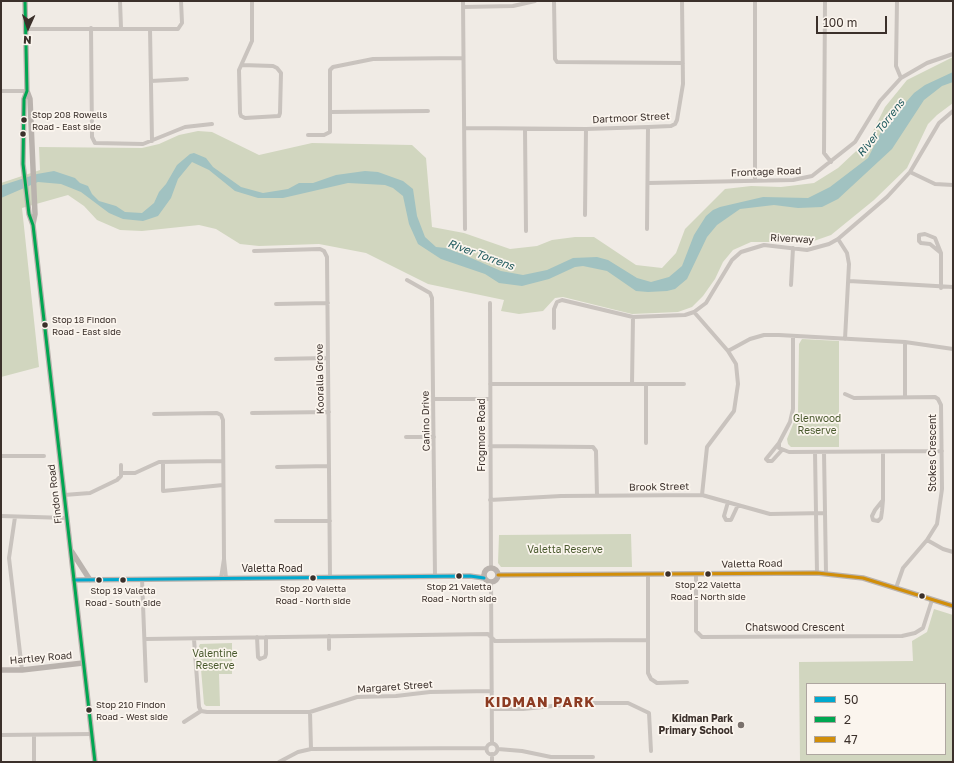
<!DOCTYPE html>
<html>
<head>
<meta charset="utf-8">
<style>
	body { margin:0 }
	#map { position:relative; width:954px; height:763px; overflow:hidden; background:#f0ebe5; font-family:"Golos Text",sans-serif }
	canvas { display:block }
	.frame { position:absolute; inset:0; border:2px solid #3b302b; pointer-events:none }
	.legend { position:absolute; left:806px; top:683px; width:140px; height:72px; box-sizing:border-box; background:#fbf5ee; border:1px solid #aea6a0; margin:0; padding:5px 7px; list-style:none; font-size:12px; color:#3b302b }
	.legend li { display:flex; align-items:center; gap:8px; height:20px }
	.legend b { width:20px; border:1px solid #aea6a0 }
	.north { position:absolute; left:8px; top:8px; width:40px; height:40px; -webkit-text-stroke:3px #fbf5ee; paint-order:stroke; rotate:183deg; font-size:11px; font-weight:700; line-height:16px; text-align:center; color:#3b302b }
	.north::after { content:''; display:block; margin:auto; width:14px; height:18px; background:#3b302b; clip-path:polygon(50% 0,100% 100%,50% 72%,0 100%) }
	.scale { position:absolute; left:816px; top:16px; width:71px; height:18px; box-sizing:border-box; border:2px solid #3b302b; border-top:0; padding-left:5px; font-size:12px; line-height:14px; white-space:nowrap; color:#3b302b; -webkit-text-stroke:3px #fbf5ee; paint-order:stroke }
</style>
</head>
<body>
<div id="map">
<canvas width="954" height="763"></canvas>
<div class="frame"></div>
<ul class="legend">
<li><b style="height:5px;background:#00a9ce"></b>50</li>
<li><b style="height:5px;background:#00a651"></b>2</li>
<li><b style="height:5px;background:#d18e09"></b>47</li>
</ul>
<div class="north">N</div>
<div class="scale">100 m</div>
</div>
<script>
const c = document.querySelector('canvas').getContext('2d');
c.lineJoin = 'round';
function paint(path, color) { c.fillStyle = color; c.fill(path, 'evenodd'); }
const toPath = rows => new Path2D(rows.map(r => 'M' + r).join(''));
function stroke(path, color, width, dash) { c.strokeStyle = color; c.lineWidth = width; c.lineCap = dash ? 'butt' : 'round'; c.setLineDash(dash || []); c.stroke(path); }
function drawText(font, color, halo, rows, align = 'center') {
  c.font = font + ' "Golos Text",sans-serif'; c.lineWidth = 3.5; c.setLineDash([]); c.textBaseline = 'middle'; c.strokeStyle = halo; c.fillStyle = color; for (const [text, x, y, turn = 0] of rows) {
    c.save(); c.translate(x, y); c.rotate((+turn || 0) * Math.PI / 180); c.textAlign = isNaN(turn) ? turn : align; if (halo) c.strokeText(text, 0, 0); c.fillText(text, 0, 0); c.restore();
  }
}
paint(toPath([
	[953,57,953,103,937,115,928,124,907,168,874,200,831,235,811,242,751,242,733,250,723,262,715,279,703,296,692,307,678,312,632,314,563,297,555,298,543,311,519,314,501,311,504,300,428,284,366,253,319,244,259,246,240,244,216,229,199,225,142,231,120,230,97,220,84,206,68,195,22,208,39,367,1,377,1,183,40,170,39,147,142,148,159,144,179,135,198,131,212,132,259,155,312,143,412,145,426,158,432,227,464,233,510,249,537,246,552,240,575,237,594,237,636,265,662,268,676,253,685,229,725,189,751,186,781,187,814,183,838,168,869,139,885,107,907,80],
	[802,339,839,341,839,447,791,447,788,444,787,439,798,412,799,344],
	[631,534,632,567,501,567,498,563,499,535],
	[934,609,953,615,953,762,800,762,799,662,913,661,912,641,927,632],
	[807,684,945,684,945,754,807,754],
	[232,643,232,674,219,674,220,706,206,706,204,704,199,646,200,644]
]), '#d1d6bf');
paint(toPath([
	[953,72,953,82,942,86,924,100,892,149,838,199,822,207,798,208,774,205,740,209,717,225,707,237,687,279,675,289,667,291,648,292,636,291,607,271,583,266,575,267,549,279,522,286,499,283,485,274,441,259,418,244,409,224,403,196,393,188,385,185,348,183,283,198,258,198,235,191,209,170,192,162,178,179,171,198,158,216,143,221,123,219,109,213,81,192,61,184,38,182,1,198,1,186,3,185,37,174,54,171,75,178,80,183,88,186,92,194,99,201,116,206,125,212,142,213,154,203,159,192,166,184,177,165,190,154,194,153,206,158,213,167,241,187,263,193,288,189,299,183,313,183,336,175,365,171,378,172,403,181,413,189,417,216,425,237,436,247,446,248,462,254,501,271,523,275,547,270,573,258,597,257,608,260,637,278,651,282,669,277,682,266,694,235,706,216,713,210,720,207,763,197,808,198,830,187,868,158,882,130,914,93,925,85]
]), '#a1c2c1');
stroke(toPath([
	[120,1,121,28],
	[463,1,465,229],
	[554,1,555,59,557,62,683,63],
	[755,1,755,180],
	[825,1,824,153,831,162],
	[897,1,896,66,901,78],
	[463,7,513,6,535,1],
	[91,28,92,137,95,143,143,144,185,127,212,124],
	[26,29,178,29,182,23,181,1],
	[150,29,152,141],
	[242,65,273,66,277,68,281,73,280,113,279,116,245,118,241,116,240,113,239,70,252,41,252,1],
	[151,81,187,79],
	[1,91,27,91],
	[331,112,428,111],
	[464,128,586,129,648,127,671,126,675,124,677,120,683,84,682,1],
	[525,129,526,231],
	[308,135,324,135,330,132,330,70,333,67,373,59,463,58],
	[910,172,935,184,953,185],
	[648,183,793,180,812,176,855,142,880,101,901,78,927,63,953,54],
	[585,215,586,129],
	[647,229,648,127],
	[838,239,847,253,849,264,845,339],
	[254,251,320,249,324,251,327,257,330,577],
	[941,253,935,238,925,234,919,235,919,241,921,243,930,244,941,253,941,288],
	[407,280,430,293,432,298,435,577],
	[849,281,953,287],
	[791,285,793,248],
	[490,303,491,568],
	[276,304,328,303],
	[694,312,728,351,736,364,738,384,734,411,707,447,702,495],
	[554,328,554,309,557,302,562,300,633,317,685,315,694,312,706,303,732,260,741,252,764,245,807,250,829,244,838,239,887,197,910,172,939,123,953,111],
	[793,336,793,409,790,422,779,443,779,448,789,452,942,451],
	[905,342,905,397],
	[728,351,750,339,764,335,779,335,905,342,953,349],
	[276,359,328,358],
	[490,384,684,384],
	[632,384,633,317],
	[845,394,854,398,935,397,938,399,941,405,942,489,937,524,927,540,903,568,896,588],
	[434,399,490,399],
	[252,413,329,412],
	[154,414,217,413,221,415,223,420,224,559,226,578],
	[406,437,434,437],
	[646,443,646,384],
	[779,443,766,459,768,461,772,461,782,450],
	[490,446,593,447,596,451,597,496],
	[815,452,817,573],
	[824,452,826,573],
	[883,452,883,500,882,511,881,518,878,521,873,520,872,516,875,510,883,500],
	[1,456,44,456],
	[163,462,163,491,223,485],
	[277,467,329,466],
	[121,473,135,473,159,462,223,461],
	[64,495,90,493,117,480,121,476,121,465],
	[490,500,561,496,702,495,770,514,825,513],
	[728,502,724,516,726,520,731,520,738,505],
	[1,516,67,518],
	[15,517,9,558,22,670],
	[276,521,330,521],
	[927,540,943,549,953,552],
	[648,574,648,673,651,679,657,683,687,682],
	[696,574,696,631,702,637,902,636,915,633,923,628,932,600],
	[221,578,224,559],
	[142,579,146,681],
	[491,582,492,743],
	[257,637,258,657,260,659,265,657,266,654,266,637],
	[146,639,488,634,495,641,648,640],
	[194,639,199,707,201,711],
	[329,649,329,636],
	[492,709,523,709,582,703,628,703,649,713,651,751],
	[310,712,311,749],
	[184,722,201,711,207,712,310,712,357,697,396,696,430,692,492,691],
	[1,735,92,734],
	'486.5 749a5.5 5.5 0 1 1 11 0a5.5 5.5 0 1 1-11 0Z',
	[498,749,522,751,551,757,593,757],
	[492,754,492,762],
	[34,762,34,735],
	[279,762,298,752,311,749,486,748]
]), '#c9c3be', 4);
stroke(toPath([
	[25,1,27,91,24,99,23,164,29,214,33,225,95,762],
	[27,91,30,99,35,214,33,224],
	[72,552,90,580],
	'484 575a7 7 0 1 1 14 0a7 7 0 1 1-14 0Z',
	[498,575,817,573,863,578,953,606],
	[74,580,470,576,484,578],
	[1,670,22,670,83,663]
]), '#bab3ae', 5.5);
stroke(toPath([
	[74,580,470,576,484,578]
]), '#00a9ce', 3);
stroke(toPath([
	[25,1,27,91,24,99,23,164,29,214,33,225,95,762]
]), '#00a651', 3);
stroke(toPath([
	[498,575,817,573,863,578,953,606]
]), '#d18e09', 3);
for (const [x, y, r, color] of [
	[24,120,3.5,"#3b302b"],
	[23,134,3.5,"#3b302b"],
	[45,325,3.5,"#3b302b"],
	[668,574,3.5,"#3b302b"],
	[708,574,3.5,"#3b302b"],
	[459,576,3.5,"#3b302b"],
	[313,578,3.5,"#3b302b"],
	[99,580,3.5,"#3b302b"],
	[123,580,3.5,"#3b302b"],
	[922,596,3.5,"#3b302b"],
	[89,710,3.5,"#3b302b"],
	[741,725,4,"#7a716c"]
]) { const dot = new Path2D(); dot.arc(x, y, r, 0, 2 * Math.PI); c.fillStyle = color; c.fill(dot); stroke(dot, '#fbf5ee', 1.5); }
drawText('9px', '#3b302b', '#fbf5ee', [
	["Stop 208 Rowells",32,115,"left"],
	["Road - East side",32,127,"left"],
	["Stop 18 Findon",52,320,"left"],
	["Road - East side",52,332,"left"],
	["Stop 22 Valetta",708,585],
	["Road - North side",708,597],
	["Stop 21 Valetta",459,587],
	["Road - North side",459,599],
	["Stop 20 Valetta",313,589],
	["Road - North side",313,601],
	["Stop 19 Valetta",123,591],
	["Road - South side",123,603],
	["Stop 210 Findon",96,705,"left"],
	["Road - West side",96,717,"left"]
]);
drawText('10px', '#3b302b', '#fbf5ee', [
	["Dartmoor Street",631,118,-3],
	["Frontage Road",766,172,-2],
	["Riverway",792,239,3],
	["Kooralla Grove",320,379,-91],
	["Canino Drive",426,421,-91],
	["Frogmore Road",482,435,-90],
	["Stokes Crescent",933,453,-90],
	["Brook Street",659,487,-1],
	["Findon Road",55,494,-97],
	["Valetta Road",752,564,-1],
	["Valetta Road",272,569],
	["Chatswood Crescent",795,628],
	["Hartley Road",41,658,-5],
	["Margaret Street",395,687,-4]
]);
drawText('10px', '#4a5a2e', '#fbf5ee', [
	["Glenwood",817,419],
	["Reserve",817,431],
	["Valetta Reserve",565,550],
	["Valentine",215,654],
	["Reserve",215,666]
]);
drawText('bold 10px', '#3b302b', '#fbf5ee', [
	["Kidman Park",733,719],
	["Primary School",733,731]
], 'right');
drawText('italic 11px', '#1f5a5e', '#fbf5ee', [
	["River Torrens",881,128,-52],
	["River Torrens",481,255,20]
]);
c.letterSpacing = '1px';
drawText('bold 14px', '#8c3b22', '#fbf5ee', [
	["KIDMAN PARK",540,703]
]);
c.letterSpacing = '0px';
</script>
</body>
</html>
